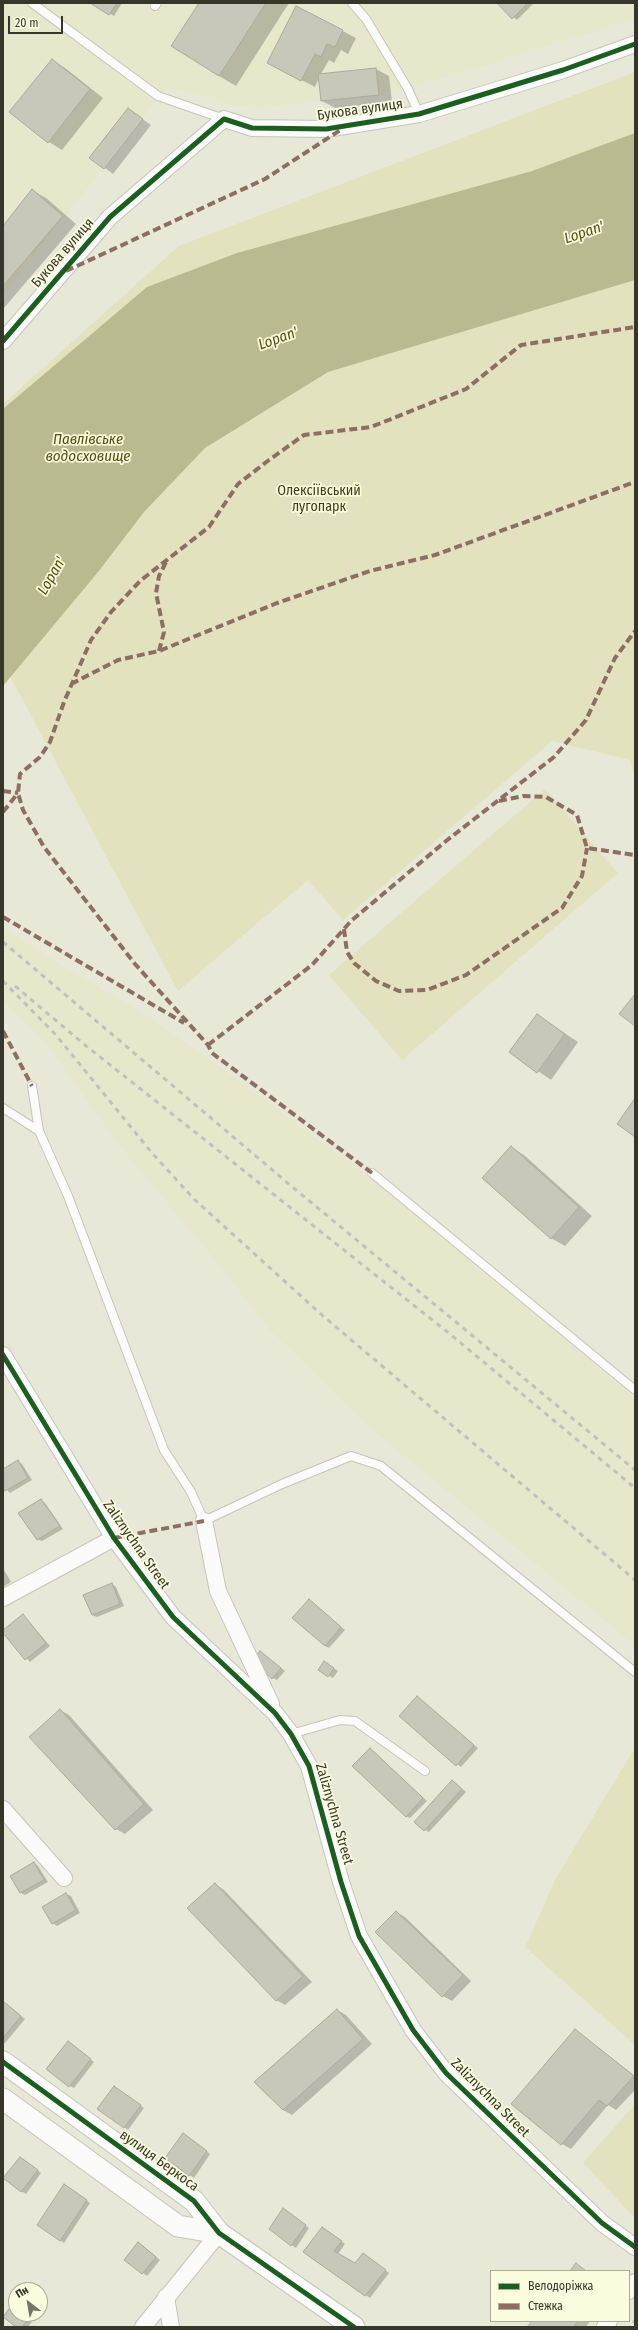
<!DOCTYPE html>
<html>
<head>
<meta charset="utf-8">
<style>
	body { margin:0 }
	#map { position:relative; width:638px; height:2330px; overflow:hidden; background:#e7e8d7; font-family:"Fira Sans Condensed",sans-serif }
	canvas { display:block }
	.frame { position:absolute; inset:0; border:4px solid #36362b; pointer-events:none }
	.legend { position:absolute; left:490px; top:2270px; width:140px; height:52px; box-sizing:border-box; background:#fbfbde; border:1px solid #acac96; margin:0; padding:5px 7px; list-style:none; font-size:12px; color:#36362b }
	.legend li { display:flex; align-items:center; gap:8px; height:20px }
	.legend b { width:20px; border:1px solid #acac96 }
	.north { position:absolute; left:8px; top:2282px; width:40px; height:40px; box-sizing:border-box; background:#fbfbde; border:1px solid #acac96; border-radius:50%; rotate:329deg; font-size:11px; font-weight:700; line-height:16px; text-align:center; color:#36362b }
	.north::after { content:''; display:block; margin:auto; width:14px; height:18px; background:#747467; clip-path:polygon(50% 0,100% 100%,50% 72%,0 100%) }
	.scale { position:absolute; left:8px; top:16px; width:55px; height:18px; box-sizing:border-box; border:2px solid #36362b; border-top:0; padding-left:5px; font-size:12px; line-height:14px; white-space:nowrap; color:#36362b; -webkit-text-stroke:3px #fbfbde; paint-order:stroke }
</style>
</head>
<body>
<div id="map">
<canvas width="638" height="2330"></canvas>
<div class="frame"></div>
<ul class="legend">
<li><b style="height:5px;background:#1b5e20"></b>Велодоріжка</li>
<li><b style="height:5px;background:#8d6e63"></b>Стежка</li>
</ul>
<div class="north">Пн</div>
<div class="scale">20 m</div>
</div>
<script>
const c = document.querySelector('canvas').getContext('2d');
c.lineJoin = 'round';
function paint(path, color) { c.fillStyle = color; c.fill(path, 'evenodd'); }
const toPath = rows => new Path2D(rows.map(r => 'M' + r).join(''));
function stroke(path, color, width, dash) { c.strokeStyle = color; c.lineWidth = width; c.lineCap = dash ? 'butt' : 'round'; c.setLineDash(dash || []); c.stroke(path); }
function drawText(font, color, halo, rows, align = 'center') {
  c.font = font + ' "Fira Sans Condensed",sans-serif'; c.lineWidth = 3.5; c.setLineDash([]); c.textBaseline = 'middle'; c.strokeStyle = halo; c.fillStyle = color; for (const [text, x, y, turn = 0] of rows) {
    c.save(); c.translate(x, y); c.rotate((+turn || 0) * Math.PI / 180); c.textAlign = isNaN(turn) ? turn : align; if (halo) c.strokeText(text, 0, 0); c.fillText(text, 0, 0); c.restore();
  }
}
paint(toPath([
	[3,3,635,3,635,19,408,89,379,95,257,108,231,105,168,86,3,295],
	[3,927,59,964,140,1011,220,1067,389,1192,635,1399,635,1645,368,1426,269,1329,216,1261,118,1144,47,1044,3,1001]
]), '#e6e7cb');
paint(toPath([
	[635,72,635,778,630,760,552,741,343,920,308,880,178,991,3,663,3,404,179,246],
	[545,789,618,873,402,1060,329,975],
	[635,1748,635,2045,525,1947,556,1878],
	[635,2104,635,2218,583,2163]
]), '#e2e2be');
paint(toPath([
	[635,133,635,280,328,372,205,448,144,512,98,572,3,686,3,409,147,287,237,253,532,171]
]), '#baba90');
paint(toPath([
	[91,3,122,3,114,16],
	[200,3,289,3,236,86,219,76],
	[498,3,534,3,517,20],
	[297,7,356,38,348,54,341,50,334,63,329,60,321,74,376,69,389,76,392,102,335,108,322,101,319,78,315,87,268,63],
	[52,60,65,68,103,98,62,150,49,142],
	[128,109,151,125,113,174,90,157],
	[33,191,46,198,76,224,3,309,3,227],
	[537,1015,578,1042,551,1080,510,1052],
	[511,1147,524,1155,592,1216,565,1246,551,1238],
	[18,1461,22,1464,32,1480,10,1493,3,1486,3,1470],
	[41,1500,45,1503,63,1529,42,1541,37,1539],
	[3,1568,11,1582,3,1587],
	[112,1584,116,1587,124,1606,97,1617,92,1615],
	[313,1603,345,1630,329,1648,325,1646],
	[23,1615,50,1646,30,1662,3,1631],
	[261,1652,285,1671,277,1680,273,1678],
	[329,1665,338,1671,333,1678,319,1670],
	[417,1697,478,1748,461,1767,400,1716],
	[60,1710,69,1715,153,1810,125,1834,116,1829],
	[370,1749,427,1801,410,1818,406,1816],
	[453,1781,466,1792,429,1832,425,1830],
	[34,1863,38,1866,48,1882,25,1895,21,1893,12,1876],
	[215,1884,224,1890,312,1982,285,2005,276,2000],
	[66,1894,71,1896,80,1913,57,1926,53,1923],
	[396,1912,405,1917,471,1981,452,2001,443,1996],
	[3,2002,25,2019,5,2043,3,2042],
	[337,2010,346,2015,372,2044,292,2115,283,2110],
	[575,2030,635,2076,635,2090,616,2110,608,2105,571,2149,562,2144],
	[72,2045,94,2062,74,2088,70,2086],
	[118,2090,144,2108,128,2130,124,2127],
	[188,2137,210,2154,194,2178,166,2158],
	[25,2160,41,2173,26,2194,21,2191],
	[68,2188,90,2203,64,2243,60,2240],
	[287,2212,309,2228,296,2248,270,2229],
	[323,2228,345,2244,338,2254,355,2265,368,2257,389,2273,370,2298,304,2252],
	[142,2245,160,2260,147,2276,125,2260],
	[16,2301,16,2314,38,2314,28,2327,17,2327,4,2316],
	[635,2318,635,2324,632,2322],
	[533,2321,590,2321,586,2327,528,2327]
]), '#0003');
const building = toPath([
	[90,3,117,3,109,15,90,3],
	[199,3,266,3,219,76,171,46,199,3],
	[497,3,528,3,512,19,497,3],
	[296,6,343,30,335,47,327,44,321,57,315,54,301,81,267,63,296,6],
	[52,59,90,89,48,143,9,112,52,59],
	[376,68,379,95,321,101,318,74,376,68],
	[128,108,143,119,104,169,89,158,128,108],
	[32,189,63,216,3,286,3,226,32,189],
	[635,994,635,1026,619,1014,635,994],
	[537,1014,565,1034,537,1073,509,1052,537,1014],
	[635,1098,635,1137,617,1124,635,1098],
	[511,1146,579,1207,551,1239,482,1178,511,1146],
	[18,1460,28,1478,5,1491,3,1488,3,1469,18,1460],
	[41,1499,60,1526,37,1540,18,1513,41,1499],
	[112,1583,120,1604,92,1615,83,1595,112,1583],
	[309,1599,341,1627,325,1646,292,1618,309,1599],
	[23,1614,46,1643,25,1660,3,1633,3,1630,23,1614],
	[260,1651,281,1668,272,1679,252,1661,260,1651],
	[324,1661,334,1668,328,1677,318,1670,324,1661],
	[417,1696,474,1745,456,1766,399,1716,417,1696],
	[60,1709,144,1804,115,1830,29,1737,60,1709],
	[370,1748,423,1798,406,1817,352,1766,370,1748],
	[452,1780,462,1789,424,1831,414,1822,452,1780],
	[34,1862,44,1880,20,1893,10,1876,34,1862],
	[215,1883,303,1976,276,2001,187,1908,215,1883],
	[66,1893,76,1910,52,1924,42,1907,66,1893],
	[396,1911,463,1975,442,1997,375,1932,396,1911],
	[3,2001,21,2016,3,2038,3,2001],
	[337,2009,363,2039,283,2110,254,2082,337,2009],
	[575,2029,634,2076,607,2106,599,2100,561,2145,511,2104,575,2029],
	[68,2041,91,2059,69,2087,46,2069,68,2041],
	[114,2086,141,2105,124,2128,97,2109,114,2086],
	[183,2133,207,2151,189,2176,165,2158,183,2133],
	[20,2157,38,2170,21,2192,3,2178,20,2157],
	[64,2184,87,2200,60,2241,37,2225,64,2184],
	[283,2208,306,2225,291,2246,269,2229,283,2208],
	[322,2227,342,2241,334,2251,355,2263,363,2253,386,2270,365,2296,303,2252,322,2227],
	[138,2242,156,2257,142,2274,124,2260,138,2242],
	[576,2263,586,2271,570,2271,576,2263],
	[16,2299,16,2314,32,2314,22,2327,16,2327,3,2317,16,2299],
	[532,2321,578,2321,573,2327,527,2327,532,2321]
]);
paint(building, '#c7c7ba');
stroke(building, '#aaab9e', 1);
const service = toPath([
	[32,3,158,96,224,119],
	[352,3,366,19,408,89,419,114],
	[155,6,157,3],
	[32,1086,39,1131,68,1196,164,1450,191,1492,204,1521,282,1484,351,1456,381,1466,635,1672],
	[3,1108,39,1131],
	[372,1173,635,1390],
	[291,1734,340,1720,355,1721,425,1771]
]);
const minor = toPath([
	[3,341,110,217,224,119,252,128,326,129,419,114,563,70,635,44],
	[3,1355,114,1538,173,1617,275,1713,291,1734,309,1766,341,1882,359,1936,413,2030,446,2073,602,2223,635,2247],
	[204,1521,218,1591,271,1704],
	[3,1598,114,1538],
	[3,1809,64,1878],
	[629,2291,635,2282],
	[166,2297,171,2327],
	[143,2327,219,2233],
	[605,2327,609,2321]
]);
const tertiary = toPath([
	[3,2062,194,2201,219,2233,354,2327],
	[3,2099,178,2226,219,2233]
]);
stroke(service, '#c5c6b9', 10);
stroke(minor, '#c5c6b9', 18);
stroke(tertiary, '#c5c6b9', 23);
stroke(service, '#fbfcf9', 8);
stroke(minor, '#fbfcf9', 16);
stroke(tertiary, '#fbfcf9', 21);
stroke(toPath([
	[3,942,290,1185,635,1470],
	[3,981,56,1035,152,1153,194,1199,323,1316,635,1580],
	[15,986,85,1045,450,1334,635,1488]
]), '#c1c1bd', 3, [5, 5]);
stroke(toPath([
	[66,271,265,179,342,129],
	[159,651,164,632,156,593,159,576,166,562],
	[71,684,118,660,159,651,277,603,370,571,435,555,635,482],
	[3,791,18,793],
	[499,801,523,796,546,797,577,815,587,848,635,855],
	[3,812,18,793],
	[3,917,184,1023],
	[344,929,347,952,354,963,376,981,399,991,427,990,466,975,562,908,582,876,587,848],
	[3,1031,32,1086],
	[208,1045,312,965,351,921,446,841,554,757,586,720,615,658,635,631],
	[372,1173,212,1053,208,1045,135,964,44,847,23,810,18,793,20,774,40,757,50,742,64,702,91,640,111,612,140,581,209,527,238,484,269,460,304,435,371,427,466,389,521,345,635,327],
	[114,1538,204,1521]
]), '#8d6e63', 4, [8, 4]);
stroke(toPath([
	[3,341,110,217,224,119,252,128,326,129,419,114,563,70,635,44],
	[3,1355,114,1538,173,1617,275,1713,291,1734,309,1766,341,1882,359,1936,413,2030,446,2073,602,2223,635,2247],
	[3,2062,194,2201,219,2233,354,2327]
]), '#1b5e20', 5);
drawText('14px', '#36362b', '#fbfbde', [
	["Букова вулиця",360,110,-8],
	["Букова вулиця",63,253,-49],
	["Zaliznychna Street",136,1545,55],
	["Zaliznychna Street",334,1814,74],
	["Zaliznychna Street",490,2098,45],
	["вулиця Беркоса",159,2161,36]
]);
drawText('14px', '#3e3d13', '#fbfbde', [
	["Олексіївський",319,491],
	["лугопарк",319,507]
]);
drawText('italic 15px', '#515011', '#fbfbde', [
	["Lopan'",584,233,-19],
	["Lopan'",278,339,-20],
	["Павлівське",88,440],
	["водосховище",88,457],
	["Lopan'",52,576,-60]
]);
</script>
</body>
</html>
